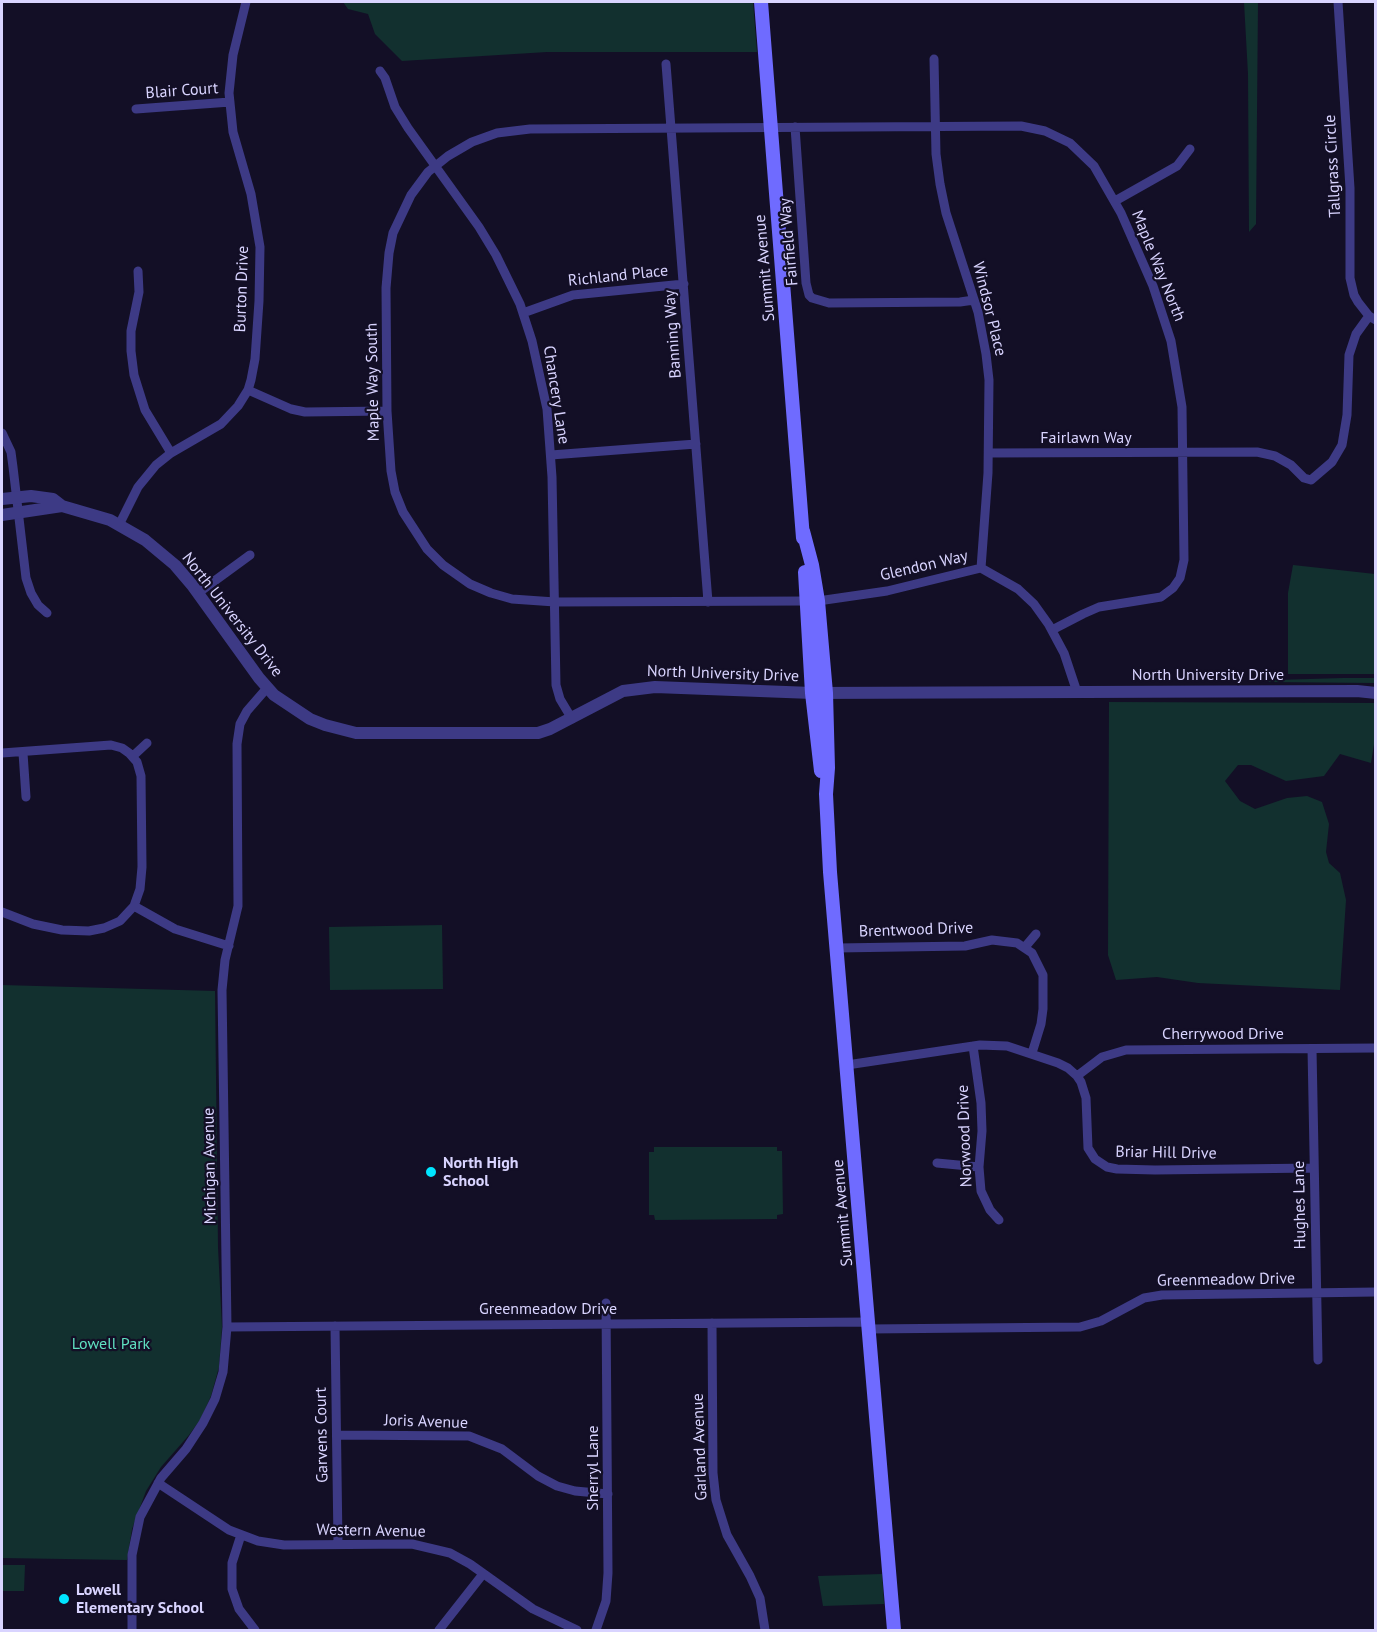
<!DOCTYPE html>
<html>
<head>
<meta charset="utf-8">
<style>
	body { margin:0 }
	#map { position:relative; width:1377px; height:1632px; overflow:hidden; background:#130f26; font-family:"PT Sans",sans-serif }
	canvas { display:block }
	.frame { position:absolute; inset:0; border:3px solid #d9d4ff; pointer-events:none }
</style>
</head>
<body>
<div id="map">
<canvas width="1377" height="1632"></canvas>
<div class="frame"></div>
</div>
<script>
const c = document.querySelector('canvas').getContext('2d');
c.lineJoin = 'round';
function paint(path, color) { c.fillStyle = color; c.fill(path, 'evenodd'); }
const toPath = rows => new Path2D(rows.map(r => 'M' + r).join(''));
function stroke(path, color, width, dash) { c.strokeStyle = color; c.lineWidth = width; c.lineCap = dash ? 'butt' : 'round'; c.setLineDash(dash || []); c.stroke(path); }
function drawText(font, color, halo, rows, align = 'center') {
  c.font = font + ' "PT Sans",sans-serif'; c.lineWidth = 4.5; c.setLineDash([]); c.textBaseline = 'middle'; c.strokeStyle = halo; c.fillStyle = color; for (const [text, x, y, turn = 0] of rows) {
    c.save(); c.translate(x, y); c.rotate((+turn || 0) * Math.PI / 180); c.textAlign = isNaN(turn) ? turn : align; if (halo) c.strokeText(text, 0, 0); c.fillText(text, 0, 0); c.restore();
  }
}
paint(toPath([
	[343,2,753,2,757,52,547,52,402,61,375,34,368,14,348,9],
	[1244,2,1258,2,1256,224,1249,232,1248,74],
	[1293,565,1375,574,1375,674,1288,674,1288,593],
	[1343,678,1375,678,1375,683,1266,682,1276,680],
	[1109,702,1375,703,1375,738,1371,763,1340,754,1324,776,1286,781,1251,765,1238,765,1225,781,1240,801,1255,809,1287,798,1307,796,1322,802,1329,824,1326,852,1329,863,1340,873,1346,900,1340,990,1198,983,1157,977,1116,980,1108,955],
	[442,925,443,989,330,990,329,927],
	[2,985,215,991,218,1247,222,1327,219,1367,211,1396,200,1420,189,1435,161,1467,146,1491,132,1529,127,1560,2,1558],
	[654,1147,777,1147,777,1151,782,1151,783,1214,777,1215,777,1219,655,1220,654,1215,649,1215,649,1152,654,1152],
	[2,1565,25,1565,24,1591,2,1591],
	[882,1574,884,1604,823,1606,818,1576]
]), '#12302f');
stroke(toPath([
	[1338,2,1350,188,1350,278,1354,295,1358,302,1369,316,1376,320],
	[934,59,936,154,940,184,946,213,978,312,986,354,989,380,988,473,981,568],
	[666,64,708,602],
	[380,71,385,78,395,107,408,128,479,227,496,255,520,304,532,341,547,409,552,477,556,685,560,699,572,719],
	[136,109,230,102],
	[795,127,806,283,809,295,812,298,829,303,960,302,974,300],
	[1115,201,1177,166,1190,149],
	[138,271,139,292,131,331,131,351,134,375,145,410,171,453],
	[523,313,573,295,684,284],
	[248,390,291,409,305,412,387,411],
	[2,433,11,452,13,467,26,578,31,593,38,605,47,613],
	[989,453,1257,452,1275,456,1291,465,1304,478,1311,480,1332,462,1342,445,1347,415,1349,355,1356,334,1369,316],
	[551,455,696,444],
	[119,525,138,487,156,465,171,453,221,424,238,406,248,390,251,380,255,359,259,301,260,247,251,194,233,132,229,93,233,55,246,2],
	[198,593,250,555],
	[807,601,555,602,512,599,491,593,470,584,443,565,427,549,403,512,395,492,391,471,387,411,386,288,389,253,393,233,411,195,428,172,448,156,472,142,497,133,530,129,1021,126,1045,131,1070,143,1094,166,1121,213,1153,286,1171,341,1182,407,1184,560,1180,578,1173,588,1161,597,1099,607,1083,614,1052,630],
	[818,601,887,591,981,568,1018,589,1034,604,1049,625,1064,653,1077,692],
	[2,753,111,745,122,748,129,753,137,762,141,776,142,867,140,889,134,906,120,921,104,928,89,931,62,930,33,924,2,912],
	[23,753,26,797],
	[133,756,147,743],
	[134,906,175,929,229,946],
	[1025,947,1036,934],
	[837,948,965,946,992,940,1017,943,1032,953,1043,975,1043,1009,1041,1024,1032,1053],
	[973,1046,981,1103,982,1131,979,1167,981,1191,990,1210,999,1220],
	[1312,1049,1318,1360],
	[847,1065,980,1045,1007,1046,1058,1063,1068,1068,1077,1076,1081,1082,1086,1098,1088,1148,1095,1159,1107,1167,1117,1169,1155,1170,1314,1168],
	[1077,1076,1102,1057,1126,1050,1376,1048],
	[937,1163,979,1167],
	[712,1323,713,1473,716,1500,727,1535,750,1576,760,1598,765,1630],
	[335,1326,338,1544],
	[227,1327,868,1322],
	[869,1329,1080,1327,1101,1321,1144,1298,1162,1295,1376,1292],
	[337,1435,469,1436,502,1449,538,1476,557,1486,575,1491,608,1494],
	[158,1483,229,1530,258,1541,284,1545,412,1544,450,1553,470,1564,533,1609,577,1630],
	[241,1535,232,1563,232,1589,239,1609,255,1630],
	[132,1630,132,1555,140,1517,161,1478,186,1449,203,1423,215,1399,223,1372,227,1327,222,990,225,960,238,906,237,744,240,724,247,711,267,688],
	[439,1630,483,1574],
	[596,1630,606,1601,608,1573,606,1303]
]), '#3d3a85', 9);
stroke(toPath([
	[2,499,31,496,53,499,62,506,110,520,145,540,175,565,192,585,259,678,274,695,310,719,325,725,356,733,538,733,550,729,623,691,655,687,812,693,1357,691,1376,693],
	[2,515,62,506]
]), '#3d3a85', 12);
stroke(toPath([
	[761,2,803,538],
	[803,531,812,565,818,601,826,693,828,768,826,794,830,872,894,1630],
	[805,572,812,693,821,771]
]), '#6f6bff', 14);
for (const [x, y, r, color] of [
	[431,1172,6,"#00e5ff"],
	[64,1599,6,"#00e5ff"]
]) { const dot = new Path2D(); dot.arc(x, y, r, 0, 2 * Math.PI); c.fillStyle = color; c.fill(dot); stroke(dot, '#130f26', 2); }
drawText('16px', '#d9d4ff', '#130f26', [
	["Blair Court",182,91,-4],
	["Tallgrass Circle",1333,166,-93],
	["Fairfield Way",789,242,-95],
	["Maple Way North",1158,266,68],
	["Summit Avenue",765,268,-95],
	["Richland Place",618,276,-6],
	["Burton Drive",242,289,-88],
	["Windsor Place",989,309,76],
	["Banning Way",673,334,-94],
	["Maple Way South",373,382,-91],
	["Chancery Lane",556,395,81],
	["Fairlawn Way",1086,438],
	["Glendon Way",924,566,-13],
	["North University Drive",232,615,52],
	["North University Drive",723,674,2],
	["North University Drive",1208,675],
	["Brentwood Drive",916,930,-2],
	["Cherrywood Drive",1223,1034],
	["Norwood Drive",965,1136,-92],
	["Briar Hill Drive",1166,1153,1],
	["Michigan Avenue",210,1166,-91],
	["Hughes Lane",1300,1205,-91],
	["Summit Avenue",843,1213,-95],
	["Greenmeadow Drive",1226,1280,-1],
	["Greenmeadow Drive",548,1309],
	["Joris Avenue",426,1422,2],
	["Garvens Court",322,1435,-91],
	["Garland Avenue",700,1447,-92],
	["Sherryl Lane",593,1468,-90],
	["Western Avenue",371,1531,1]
]);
drawText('bold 16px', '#d9d4ff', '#130f26', [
	["North High",443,1163],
	["School",443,1181],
	["Lowell",76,1590],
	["Elementary School",76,1608]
], 'left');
drawText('16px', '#5fe0c0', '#130f26', [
	["Lowell Park",111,1344]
]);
</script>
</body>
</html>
